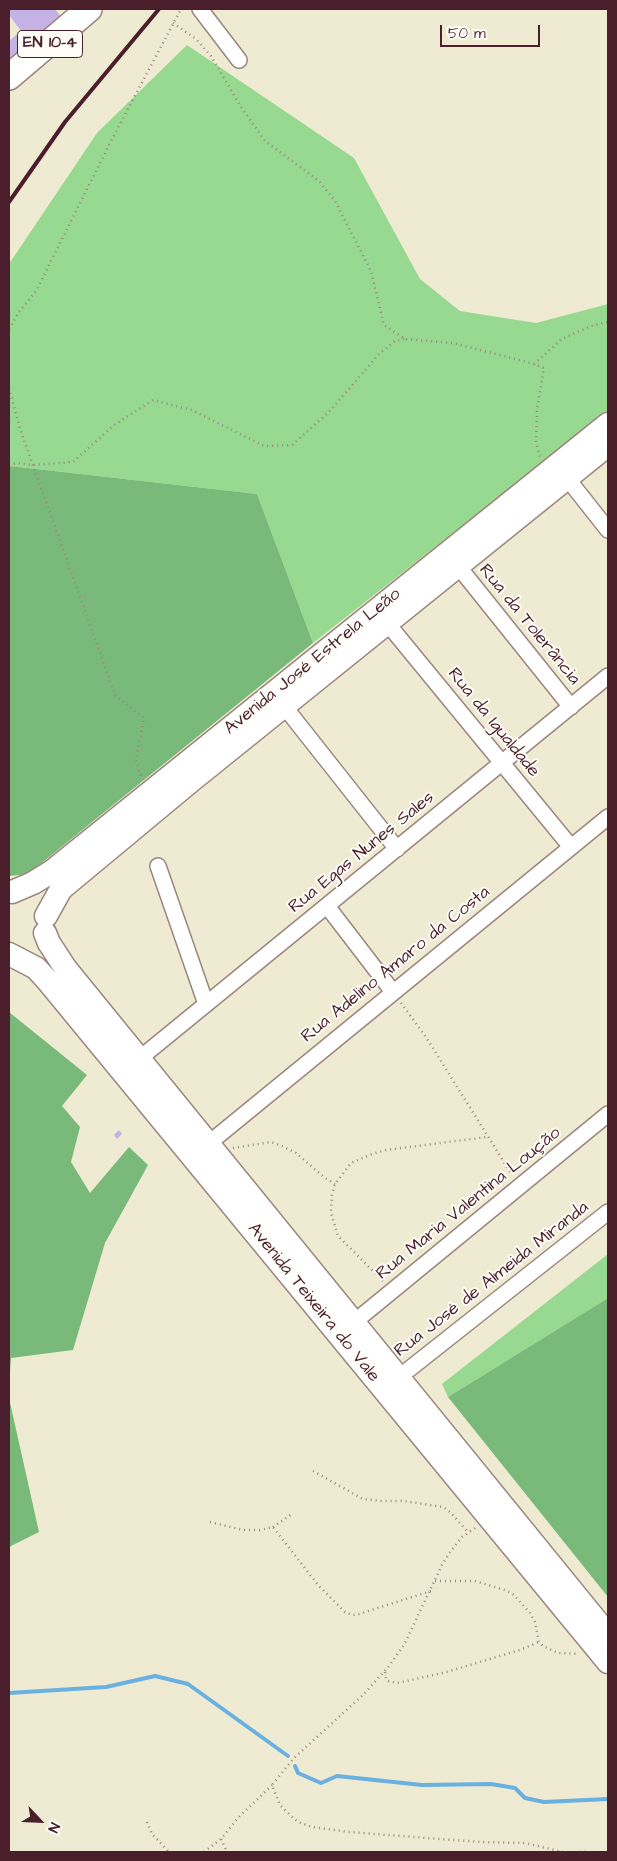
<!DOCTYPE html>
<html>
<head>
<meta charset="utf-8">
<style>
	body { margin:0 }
	#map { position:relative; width:617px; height:1861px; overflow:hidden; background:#efebd3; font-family:"Architects Daughter",sans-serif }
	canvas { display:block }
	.frame { position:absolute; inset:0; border:10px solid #4a1f2b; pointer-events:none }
	.north { position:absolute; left:15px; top:1796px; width:50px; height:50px; -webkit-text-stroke:4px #fdfcf7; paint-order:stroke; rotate:115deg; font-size:14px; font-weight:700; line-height:20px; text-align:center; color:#4a1f2b }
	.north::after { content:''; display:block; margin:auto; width:18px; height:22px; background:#4a1f2b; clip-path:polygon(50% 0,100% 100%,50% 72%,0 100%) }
	.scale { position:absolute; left:440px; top:25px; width:100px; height:22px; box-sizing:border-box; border:2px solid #4a1f2b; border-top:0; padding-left:6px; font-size:15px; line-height:18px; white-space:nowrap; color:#4a1f2b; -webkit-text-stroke:4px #fdfcf7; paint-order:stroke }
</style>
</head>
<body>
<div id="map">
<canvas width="617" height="1861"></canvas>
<div class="frame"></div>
<div class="north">N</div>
<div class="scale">50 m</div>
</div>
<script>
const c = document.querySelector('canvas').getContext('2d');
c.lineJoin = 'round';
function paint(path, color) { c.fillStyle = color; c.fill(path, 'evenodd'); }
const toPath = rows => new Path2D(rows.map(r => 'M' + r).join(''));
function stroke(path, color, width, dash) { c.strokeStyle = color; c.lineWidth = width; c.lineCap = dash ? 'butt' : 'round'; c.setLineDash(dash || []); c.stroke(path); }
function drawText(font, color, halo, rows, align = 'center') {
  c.font = font + ' "Architects Daughter",sans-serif'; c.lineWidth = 4; c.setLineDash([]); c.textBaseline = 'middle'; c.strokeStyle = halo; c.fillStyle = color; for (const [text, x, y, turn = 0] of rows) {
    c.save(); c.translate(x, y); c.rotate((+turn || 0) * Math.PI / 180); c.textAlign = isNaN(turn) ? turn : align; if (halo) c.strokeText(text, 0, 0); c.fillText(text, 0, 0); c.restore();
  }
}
paint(toPath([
	[187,45,354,158,420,279,460,311,536,323,608,304,608,411,313,643,257,494,10,466,9,463,9,264,97,133],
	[608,1254,608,1298,448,1397,442,1384]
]), '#97d990');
paint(toPath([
	[9,463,10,466,257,494,313,643,28,874,9,876],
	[9,1012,87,1075,62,1106,80,1127,71,1162,90,1193,129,1147,148,1165,105,1243,73,1350,11,1358,9,1384],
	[608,1298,608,1597,448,1397],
	[9,1398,39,1532,9,1547]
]), '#79b97a');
stroke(toPath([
	[9,1693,106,1687,155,1676,188,1684,288,1756],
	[295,1766,298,1773,321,1783,337,1776,422,1785,491,1784,515,1788,525,1798,544,1802,608,1799]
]), '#6ab0e1', 4);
paint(toPath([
	[9,9,55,9,63,19,9,61,9,41,21,31,9,15],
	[119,1130,122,1134,117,1139,114,1135]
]), '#c4b2e5');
const street = toPath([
	[200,9,239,60],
	[567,478,608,530],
	[458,566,571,707],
	[387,623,571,847],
	[284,706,397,849],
	[158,866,206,1004],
	[327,906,393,992],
	[139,1059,608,676],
	[208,1144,608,817],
	[353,1323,608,1114],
	[398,1378,608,1212]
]);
const secondary = toPath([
	[12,892,33,883,51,872,608,424],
	[46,916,61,889,191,781,608,445],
	[45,933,49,943,66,969,608,1635],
	[9,954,36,968,47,980,608,1662]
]);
const primary = toPath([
	[9,77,89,9]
]);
stroke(street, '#9c857f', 18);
stroke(secondary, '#9c857f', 25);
stroke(primary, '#9c857f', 28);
stroke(toPath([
	[173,23,196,39,211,56,241,107,265,141,319,181,335,201,371,271,384,325,405,339,453,343,534,364,544,368,537,409,536,442,540,457],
	[9,329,19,312,36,291,111,141,181,9],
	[534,364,562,339,591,326,608,322],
	[9,388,20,429,115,695,144,718,136,760,141,777],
	[9,465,17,463,33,465,73,462,114,425,153,400,192,410,264,446,292,445,329,412,379,354,395,341,405,339],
	[401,1003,426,1037,512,1175],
	[233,1148,271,1142,282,1146,296,1153,325,1178,335,1184],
	[383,1281,338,1236,331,1213,332,1195,335,1184,351,1163,372,1154,386,1150,487,1137],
	[313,1471,363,1499,382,1501,404,1501,443,1507,450,1512,468,1532],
	[210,1522,243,1530,260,1530,273,1527,318,1585,345,1612,352,1615,359,1614,431,1591],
	[273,1527,292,1514],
	[475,1528,462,1537,450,1552,442,1565,404,1645,389,1666,364,1694,294,1758,272,1785,280,1805,289,1814,298,1822,312,1827,349,1832,480,1842,525,1843,563,1852],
	[435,1581,475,1581,505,1590,514,1595,530,1613,535,1622,539,1642,543,1646,558,1653,578,1654],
	[385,1672,386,1679,388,1681,397,1683,443,1673,520,1650,539,1642],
	[147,1822,152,1834,169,1852],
	[221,1839,227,1852],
	[204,1852,221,1839,238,1818,272,1785],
	[579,1852,587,1852]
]), '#9c857f', 2.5, [1, 4]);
stroke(street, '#fff', 15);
stroke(secondary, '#fff', 22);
stroke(primary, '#fff', 25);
stroke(toPath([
	[9,202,65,122,159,9]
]), '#4a1f2b', 4);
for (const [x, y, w] of [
	[50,44,65]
]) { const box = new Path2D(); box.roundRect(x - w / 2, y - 13.5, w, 27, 4); c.fillStyle = '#fdfcf7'; c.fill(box); stroke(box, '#4a1f2b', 1); }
drawText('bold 16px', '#4a1f2b', null, [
	["EN 10-4",50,44]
]);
drawText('18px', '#4a1f2b', '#fdfcf7', [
	["Rua da Tolerância",529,625,51],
	["Avenida José Estrela Leão",313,662,-39],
	["Rua da Igualdade",493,723,51],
	["Rua Egas Nunes Sales",362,853,-39],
	["Rua Adelino Amaro da Costa",396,965,-39],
	["Rua Maria Valentina Loução",469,1204,-39],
	["Rua José de Almeida Miranda",492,1280,-38],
	["Avenida Teixeira do Vale",313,1303,51]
]);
</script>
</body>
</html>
